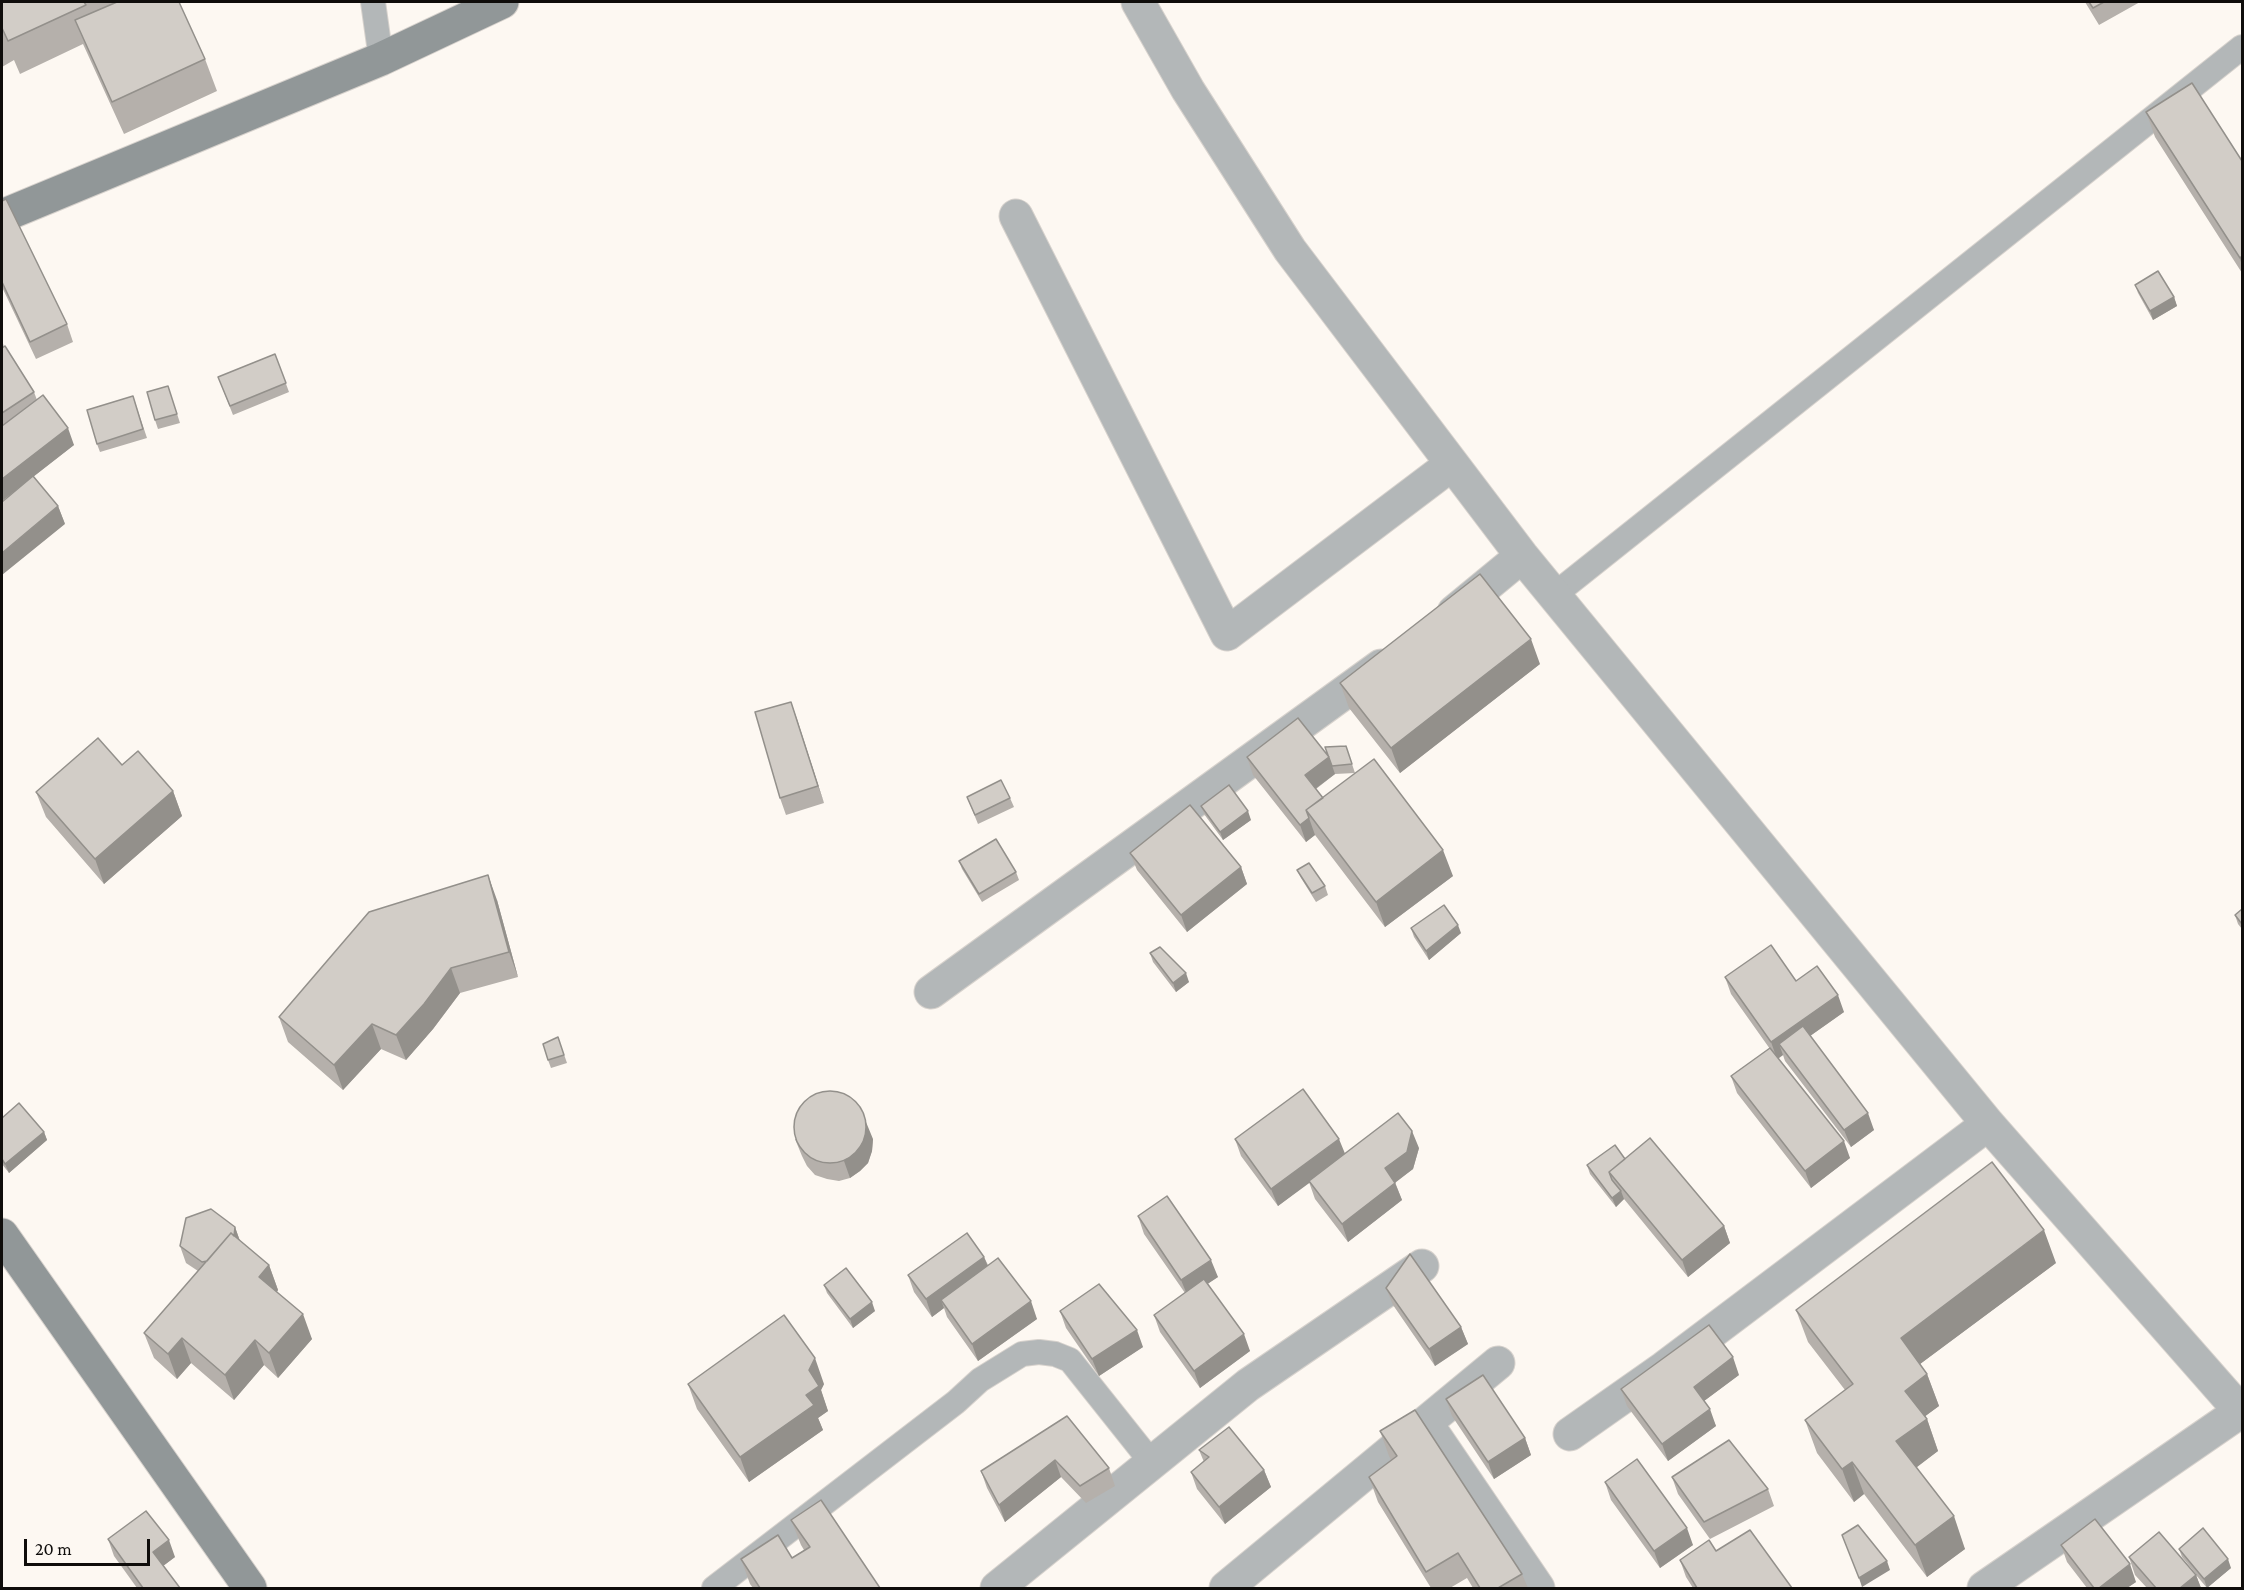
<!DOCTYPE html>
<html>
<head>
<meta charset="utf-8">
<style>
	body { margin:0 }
	#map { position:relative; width:2244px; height:1590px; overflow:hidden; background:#fdf8f2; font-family:"Crimson Pro",serif }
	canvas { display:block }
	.frame { position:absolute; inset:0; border:3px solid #0f0d0b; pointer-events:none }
	.scale { position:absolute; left:24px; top:1539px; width:126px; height:27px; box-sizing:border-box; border:3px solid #0f0d0b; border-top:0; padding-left:8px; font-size:18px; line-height:21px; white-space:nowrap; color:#0f0d0b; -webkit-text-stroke:4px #fdf8f2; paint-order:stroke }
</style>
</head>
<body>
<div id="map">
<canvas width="2244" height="1590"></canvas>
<div class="frame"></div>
<div class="scale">20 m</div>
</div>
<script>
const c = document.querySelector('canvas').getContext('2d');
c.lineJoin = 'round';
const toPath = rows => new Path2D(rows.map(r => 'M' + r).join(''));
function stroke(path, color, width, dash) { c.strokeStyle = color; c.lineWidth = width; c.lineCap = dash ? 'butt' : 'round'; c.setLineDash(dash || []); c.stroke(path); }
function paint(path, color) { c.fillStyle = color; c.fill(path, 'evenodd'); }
const lane = toPath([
	[373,2,381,59],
	[1554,595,2242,47],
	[714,1588,956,1402,980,1380,1022,1354,1039,1352,1055,1354,1070,1360,1152,1463]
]);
const street = toPath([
	[1138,2,1188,90,1290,250,1522,556,1988,1124,2242,1413],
	[1016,216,1227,634,1452,464],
	[1454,612,1522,556],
	[931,992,1381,666],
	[1426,1423,1538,1588],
	[1570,1434,1664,1368,1988,1124],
	[997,1588,1248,1385,1422,1266],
	[1226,1588,1498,1363],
	[1984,1588,2241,1411]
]);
const secondary = toPath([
	[2,216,381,59,502,2],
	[2,1235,250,1588]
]);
stroke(lane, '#d7d2cd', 26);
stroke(street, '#d7d2cd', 35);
stroke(secondary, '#d7d2cd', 35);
stroke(lane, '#b3b7b8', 24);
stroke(street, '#b3b7b8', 33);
stroke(secondary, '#919798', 33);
paint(toPath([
	[2,2,179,2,205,59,217,91,124,134,83,44,20,74,14,60,2,67],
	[2085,2,2140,2,2099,25],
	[2146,112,2242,161,2242,273,2155,137],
	[2,201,67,324,73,342,36,359,2,287],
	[2135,285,2174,297,2177,306,2153,320,2138,293],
	[2,340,4,347,34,392,37,400,74,445,33,477,58,506,65,524,26,482,2,501],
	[275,354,289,392,233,415,218,377],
	[168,386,180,423,158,429,155,420],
	[133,396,147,438,100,452,97,444],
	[1540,664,1400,773,1349,708,1340,683],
	[791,702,824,803,786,815,780,798],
	[1349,755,1355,773,1335,774,1316,789,1323,798,1453,876,1385,927,1315,835,1306,842,1253,775,1247,757],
	[122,765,173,791,182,816,104,884,46,817,36,792],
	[967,797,1010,798,1014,807,978,824],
	[1201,806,1251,820,1223,840,1204,814],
	[1130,853,1241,867,1247,884,1187,932,1137,870],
	[959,861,1016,872,1019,880,982,902,962,869],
	[1297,870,1325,886,1328,895,1316,902,1301,878],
	[497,900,518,977,460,993,433,1029,406,1060,381,1049,343,1090,288,1042,279,1017],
	[2242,909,2242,929,2238,924,2235,915],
	[1411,928,1461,933,1429,960,1414,937],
	[1150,953,1189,982,1176,992,1153,962],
	[1725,977,1796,981,1844,1012,1810,1036,1874,1130,1851,1147,1785,1061,1783,1055,1778,1059,1850,1158,1811,1188,1737,1093,1731,1076,1770,1049,1731,994],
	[558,1037,567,1063,551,1068,548,1060],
	[2,1118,44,1132,47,1140,9,1173,2,1164],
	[795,1139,873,1139,872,1151,868,1163,860,1171,850,1178,839,1181,827,1179,815,1175,807,1166,802,1156],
	[1235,1139,1345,1154,1419,1148,1413,1169,1395,1182,1402,1200,1348,1242,1315,1199,1309,1182,1278,1206,1241,1156],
	[1625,1159,1724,1226,1730,1243,1688,1277,1624,1199,1616,1207,1590,1174,1587,1165],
	[1138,1216,1218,1277,1207,1284,1250,1351,1200,1388,1160,1332,1154,1315,1185,1293,1144,1234],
	[235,1227,240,1241,269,1265,278,1290,277,1292,312,1339,278,1378,264,1365,234,1400,191,1363,177,1379,154,1358,144,1333,198,1271,186,1263,180,1246],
	[984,1257,988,1265,1037,1319,978,1361,947,1317,944,1308,932,1317,914,1292,908,1275],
	[2056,1263,1920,1364,1927,1374,1939,1406,1925,1416,1927,1419,1938,1451,1916,1467,1965,1549,1927,1577,1864,1494,1854,1502,1817,1453,1805,1420,1845,1390,1808,1342,1796,1310],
	[824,1285,875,1311,853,1328,827,1293],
	[1386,1288,1461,1327,1468,1344,1435,1366,1393,1305],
	[1060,1311,1143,1347,1099,1376,1066,1328],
	[1739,1375,1704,1401,1716,1426,1668,1461,1627,1406,1621,1389],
	[688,1384,824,1384,821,1390,828,1411,818,1418,823,1430,749,1482,697,1409],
	[1446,1399,1525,1438,1531,1455,1494,1479,1452,1416],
	[1067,1416,1109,1468,1115,1486,1086,1503,1061,1477,1005,1522,987,1488,981,1471],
	[1380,1431,1522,1574,1528,1588,1473,1588,1467,1578,1450,1588,1431,1588,1378,1502,1369,1477,1391,1460,1389,1456],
	[1199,1450,1264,1470,1271,1487,1225,1524,1197,1489,1191,1472,1204,1462],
	[1672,1477,1768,1489,1774,1506,1710,1539,1678,1494],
	[1605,1482,1693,1545,1660,1568,1611,1500],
	[791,1520,880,1588,753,1588,750,1584,741,1559,792,1558,804,1550,801,1545],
	[108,1539,175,1557,163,1566,180,1588,137,1588,114,1556],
	[2061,1545,2136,1582,2127,1588,2087,1588,2067,1562],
	[2179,1549,2231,1568,2207,1588,2196,1575,2201,1588,2147,1588,2135,1575,2129,1557,2196,1574,2182,1557],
	[1716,1551,1792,1588,1693,1588,1686,1577,1680,1560]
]), '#b5b0ab');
paint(toPath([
	[2242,256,2242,266,2240,258],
	[2174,297,2177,306,2153,320,2150,311],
	[68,428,74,445,2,501,2,479],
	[58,506,65,524,2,575,2,553],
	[1531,639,1540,664,1400,773,1391,748],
	[791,702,797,719,824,803,818,786],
	[1329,757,1335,774,1311,792,1305,775],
	[173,791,182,816,104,884,95,859],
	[1248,811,1251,820,1223,840,1220,832],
	[1309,818,1315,835,1306,842,1300,825],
	[1443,850,1453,876,1385,927,1376,902],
	[1241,867,1247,884,1187,932,1181,915],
	[488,875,497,900,518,977,509,952],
	[1458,925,1461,933,1429,960,1426,951],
	[451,968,460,993,433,1029,406,1060,396,1035],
	[1186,973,1189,982,1176,992,1173,983],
	[1838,995,1844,1012,1786,1053,1779,1044,1783,1055,1777,1059,1771,1042],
	[372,1024,381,1049,343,1090,334,1065],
	[1868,1113,1874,1130,1851,1147,1844,1130],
	[866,1122,873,1139,872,1151,868,1163,860,1171,850,1178,844,1161],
	[1412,1131,1419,1148,1413,1169,1391,1186,1385,1168],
	[44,1132,47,1140,9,1173,5,1164],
	[1339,1139,1346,1156,1278,1206,1271,1189],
	[1844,1141,1850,1158,1811,1188,1805,1171],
	[1395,1183,1402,1200,1348,1242,1342,1224],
	[1621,1191,1624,1199,1616,1207,1612,1198],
	[1724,1226,1730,1243,1688,1277,1682,1260],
	[235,1227,241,1244,226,1274],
	[2044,1230,2056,1263,1912,1370,1901,1338],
	[984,1257,991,1274,941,1300,944,1308,932,1317,926,1299],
	[1211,1260,1218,1277,1188,1297,1181,1280],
	[269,1265,278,1290,269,1302,259,1277],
	[1031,1301,1037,1319,978,1361,972,1344],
	[872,1302,875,1311,853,1328,850,1319],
	[303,1314,312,1339,278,1378,269,1353],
	[1461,1327,1468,1344,1435,1366,1429,1349],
	[1137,1330,1143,1347,1099,1376,1092,1359],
	[1244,1334,1250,1351,1200,1388,1194,1371],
	[182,1338,191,1363,177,1379,168,1354],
	[255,1340,264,1365,234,1400,225,1375],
	[1733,1357,1739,1375,1700,1404,1694,1387],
	[815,1358,824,1384,821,1390,828,1411,818,1418,823,1430,749,1482,740,1457,806,1395,809,1370],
	[1927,1374,1939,1406,1916,1423,1905,1391],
	[1710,1409,1716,1426,1668,1461,1662,1444],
	[1927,1419,1938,1451,1908,1474,1896,1441],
	[1525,1438,1531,1455,1494,1479,1488,1462],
	[1055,1460,1061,1477,1005,1522,999,1505],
	[1852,1462,1864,1494,1854,1502,1842,1469],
	[1264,1470,1271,1487,1225,1524,1219,1507],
	[1954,1516,1965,1549,1927,1577,1915,1545],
	[1687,1528,1693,1545,1660,1568,1654,1551],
	[169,1540,175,1557,159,1569,153,1552],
	[2228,1559,2231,1568,2207,1588,2204,1579],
	[1887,1561,1890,1570,1862,1587,1859,1578],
	[2130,1564,2136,1582,2127,1588,2099,1588],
	[2196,1575,2201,1588,2180,1588]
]), '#93908b');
const building = toPath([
	[2,2,84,2,86,5,8,41,2,28,2,2],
	[117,2,179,2,205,59,112,102,75,20,117,2],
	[2089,2,2104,2,2093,8,2089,2],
	[2192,83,2242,161,2242,256,2240,258,2146,112,2192,83],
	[6,199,67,324,30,342,2,282,2,201,6,199],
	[2158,271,2174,297,2150,311,2135,285,2158,271],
	[5,346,34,392,2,413,2,348,5,346],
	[275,354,286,383,230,406,218,377,275,354],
	[168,386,177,414,155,420,147,392,168,386],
	[43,395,68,428,2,479,2,426,43,395],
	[133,396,143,429,97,444,87,410,133,396],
	[33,476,58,506,2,553,2,502,33,476],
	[1480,574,1531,639,1391,748,1340,683,1480,574],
	[791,702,818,786,780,798,755,712,791,702],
	[1298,718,1329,757,1305,775,1323,798,1306,810,1309,818,1300,825,1247,757,1298,718],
	[98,738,122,765,138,751,173,791,95,859,36,792,98,738],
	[1346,746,1352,764,1332,766,1325,747,1346,746],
	[1374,759,1443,850,1376,902,1306,810,1374,759],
	[1001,780,1010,798,975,815,967,797,1001,780],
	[1229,785,1248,811,1220,832,1201,806,1229,785],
	[1190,805,1241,867,1181,915,1130,853,1190,805],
	[996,839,1016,872,979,894,959,861,996,839],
	[1309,863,1325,886,1312,893,1297,870,1309,863],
	[488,875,509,952,451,968,424,1004,396,1035,372,1024,334,1065,279,1017,369,912,488,875],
	[1444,905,1458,925,1426,951,1411,928,1444,905],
	[2242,909,2242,924,2235,915,2242,909],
	[1771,945,1796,981,1817,966,1838,995,1771,1042,1725,977,1771,945],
	[1160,947,1186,973,1173,983,1150,953,1160,947],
	[1803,1026,1868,1113,1844,1130,1779,1044,1803,1026],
	[558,1037,564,1055,548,1060,543,1044,558,1037],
	[1770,1048,1844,1141,1805,1171,1731,1076,1770,1048],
	[1303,1089,1339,1139,1271,1189,1235,1139,1303,1089],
	'794 1127a36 36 0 1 1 72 0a36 36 0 1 1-72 0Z',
	[19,1103,44,1132,5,1164,2,1159,2,1118,19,1103],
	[1398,1113,1412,1131,1407,1152,1385,1168,1395,1183,1342,1224,1309,1181,1398,1113],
	[1650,1138,1724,1226,1682,1260,1609,1172,1650,1138],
	[1615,1145,1625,1159,1609,1172,1612,1180,1621,1191,1612,1198,1587,1165,1615,1145],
	[1992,1162,2044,1230,1901,1338,1927,1374,1905,1391,1927,1419,1896,1441,1954,1516,1915,1545,1852,1462,1842,1469,1805,1420,1853,1384,1796,1310,1992,1162],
	[1167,1196,1211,1260,1181,1280,1138,1216,1167,1196],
	[211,1209,235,1227,234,1236,231,1233,207,1261,202,1262,180,1246,186,1218,211,1209],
	[231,1233,269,1265,259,1277,303,1314,269,1353,255,1340,225,1375,182,1338,168,1354,144,1333,231,1233],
	[967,1233,984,1257,926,1299,908,1275,967,1233],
	[1410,1254,1461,1327,1429,1349,1386,1288,1410,1254],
	[998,1258,1031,1301,972,1344,941,1300,998,1258],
	[846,1268,872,1302,850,1319,824,1285,846,1268],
	[1204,1279,1244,1334,1194,1371,1154,1315,1204,1279],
	[1099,1284,1137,1330,1092,1359,1060,1311,1099,1284],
	[784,1315,815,1358,809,1370,819,1386,806,1395,814,1405,740,1457,688,1384,784,1315],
	[1709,1325,1733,1357,1694,1387,1710,1409,1662,1444,1621,1389,1709,1325],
	[1483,1375,1525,1438,1488,1462,1446,1399,1483,1375],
	[1415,1410,1522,1574,1498,1588,1480,1588,1458,1553,1426,1572,1369,1477,1397,1456,1380,1431,1415,1410],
	[1067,1416,1109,1468,1080,1486,1055,1460,999,1505,981,1471,1067,1416],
	[1229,1427,1264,1470,1219,1507,1191,1472,1209,1457,1199,1450,1229,1427],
	[1729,1440,1768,1489,1704,1522,1672,1477,1729,1440],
	[1637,1459,1687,1528,1654,1551,1605,1482,1637,1459],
	[821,1500,880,1588,760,1588,741,1559,778,1535,792,1558,810,1547,791,1520,821,1500],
	[146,1511,169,1540,153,1552,180,1588,143,1588,108,1539,146,1511],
	[2095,1519,2130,1564,2099,1588,2094,1588,2061,1545,2095,1519],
	[1858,1525,1887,1561,1859,1578,1842,1535,1858,1525],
	[2203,1528,2228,1559,2204,1579,2179,1549,2203,1528],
	[1750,1530,1792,1588,1697,1588,1680,1560,1709,1540,1716,1551,1750,1530],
	[2159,1532,2196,1575,2180,1588,2156,1588,2129,1557,2159,1532]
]);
paint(building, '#d2cdc7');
stroke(building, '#93908b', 1.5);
</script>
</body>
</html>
